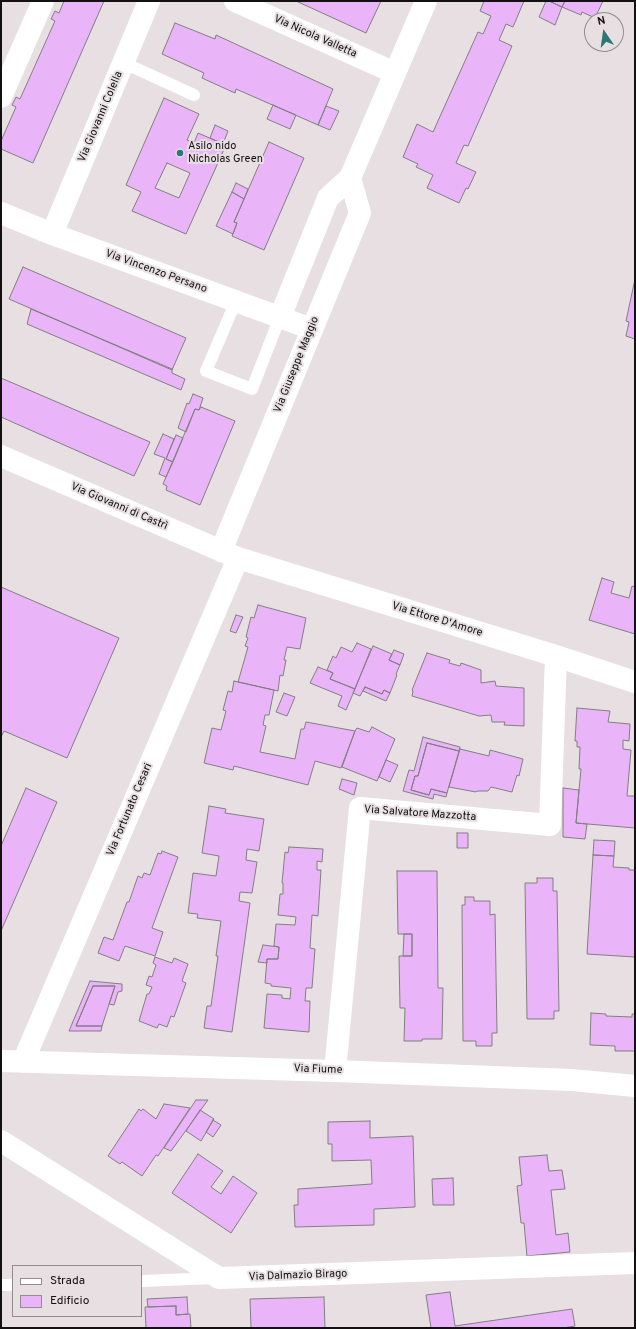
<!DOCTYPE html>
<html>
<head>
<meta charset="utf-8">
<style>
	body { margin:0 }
	#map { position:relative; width:636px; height:1329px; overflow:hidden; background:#e7dfe2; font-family:Overpass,sans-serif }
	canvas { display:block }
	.frame { position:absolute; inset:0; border:2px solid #121011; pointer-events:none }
	.legend { position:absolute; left:12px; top:1265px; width:130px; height:52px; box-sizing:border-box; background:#e7dfe2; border:1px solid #928c8e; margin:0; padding:5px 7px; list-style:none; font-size:12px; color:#121011 }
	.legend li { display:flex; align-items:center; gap:8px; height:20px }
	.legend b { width:20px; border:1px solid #928c8e }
	.north { position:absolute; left:584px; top:12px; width:40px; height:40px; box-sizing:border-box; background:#e7dfe2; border:1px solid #928c8e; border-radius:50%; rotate:347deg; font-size:11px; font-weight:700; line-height:16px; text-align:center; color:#121011 }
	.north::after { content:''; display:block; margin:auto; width:14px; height:18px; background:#2f7772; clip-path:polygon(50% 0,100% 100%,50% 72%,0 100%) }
</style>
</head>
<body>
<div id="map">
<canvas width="636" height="1329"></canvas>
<div class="frame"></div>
<ul class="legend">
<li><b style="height:5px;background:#fff"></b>Strada</li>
<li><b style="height:11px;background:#eab5f8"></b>Edificio</li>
</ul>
<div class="north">N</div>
</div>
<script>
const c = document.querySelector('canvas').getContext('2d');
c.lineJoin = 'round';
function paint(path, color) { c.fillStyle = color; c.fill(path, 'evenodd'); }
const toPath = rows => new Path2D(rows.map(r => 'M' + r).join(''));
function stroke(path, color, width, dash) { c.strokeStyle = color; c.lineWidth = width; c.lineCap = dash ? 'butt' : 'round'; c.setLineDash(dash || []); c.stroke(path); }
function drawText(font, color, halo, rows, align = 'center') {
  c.font = font + ' Overpass,sans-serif'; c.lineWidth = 4; c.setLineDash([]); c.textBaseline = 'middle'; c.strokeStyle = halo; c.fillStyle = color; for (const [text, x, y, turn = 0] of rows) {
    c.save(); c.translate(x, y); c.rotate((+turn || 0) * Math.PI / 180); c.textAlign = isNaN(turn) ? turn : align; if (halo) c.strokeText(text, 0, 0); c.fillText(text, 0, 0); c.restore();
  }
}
const building = toPath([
	[64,1,104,1,33,163,1,149,1,141,16,107,12,105,16,97,20,99,55,21,51,19,55,11,59,13,64,1],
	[296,1,381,1,366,33,296,1],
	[484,1,524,1,513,27,506,24,499,40,512,46,468,146,464,145,456,163,476,172,468,189,466,188,459,203,427,188,433,175,416,167,418,164,403,157,417,124,433,132,478,32,483,34,491,16,480,11,484,1],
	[546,1,549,1,562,7,555,25,539,17,546,1],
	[549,1,565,1,562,7,549,1],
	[565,1,603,1,595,18,582,12,581,15,562,7,565,1],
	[175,23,215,39,216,35,333,89,318,125,236,89,235,93,202,78,204,73,162,54,175,23],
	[164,98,199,114,187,140,194,143,198,133,226,145,186,234,132,211,141,192,126,185,164,98],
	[167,163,190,173,179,198,155,188,167,163],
	[273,105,296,115,290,129,267,119,273,105],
	[326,106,339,111,330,130,318,125,326,106],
	[215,125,228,131,223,144,210,138,215,125],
	[269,142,304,158,264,250,232,236,237,223,234,222,269,142],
	[236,183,248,189,244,199,232,192,236,183],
	[232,192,244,199,234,222,237,223,233,234,216,226,232,192],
	[23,267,186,338,172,370,9,299,23,267],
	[635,279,635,339,626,336,629,322,626,321,635,279],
	[31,309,172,369,172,373,185,379,181,390,27,324,31,309],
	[1,378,150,442,134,476,1,417,1,378],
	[193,394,203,398,199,410,195,409,186,432,178,428,187,403,189,404,193,394],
	[201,407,235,421,200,505,166,490,167,486,163,484,195,409,199,410,201,407],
	[163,434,174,439,166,459,173,462,166,477,159,474,165,458,154,454,163,434],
	[176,435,183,438,173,462,166,459,176,435],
	[602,578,614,582,611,593,629,598,632,586,635,587,635,634,589,620,602,578],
	[1,587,119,638,67,758,4,731,1,737,1,587],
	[258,605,306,618,300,649,287,647,284,660,286,660,283,676,280,675,278,691,238,682,248,647,245,646,248,638,246,637,251,617,254,618,258,605],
	[236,615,243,617,236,633,230,631,236,615],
	[357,643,371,649,355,689,330,679,333,673,327,670,333,656,336,658,341,647,352,652,357,643],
	[373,646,392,654,389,660,400,665,396,674,397,675,390,693,384,690,382,694,365,687,360,696,353,693,373,646],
	[394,650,404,654,400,665,389,660,394,650],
	[427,653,450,660,449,663,460,666,461,663,481,670,481,683,495,681,496,686,524,688,524,726,504,725,505,722,492,722,491,715,479,716,412,696,413,691,412,690,427,653],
	[318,667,333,673,330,679,355,689,346,710,338,706,342,696,310,683,318,667],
	[234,681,274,690,269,715,265,715,263,725,266,726,260,752,295,759,301,729,304,729,306,722,355,731,341,768,315,761,308,785,234,766,233,770,204,763,212,728,221,730,226,711,223,710,228,691,232,692,234,681],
	[365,687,382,694,384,690,390,693,386,701,363,691,365,687],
	[284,693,295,697,287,716,276,712,284,693],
	[577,708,610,711,608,722,630,724,629,741,623,740,623,749,631,750,627,796,635,796,635,828,576,823,581,769,579,769,580,747,577,747,577,741,575,741,577,708],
	[372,727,395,739,377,781,342,767,355,731,357,728,369,732,372,727],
	[423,737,460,747,459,751,427,743,418,776,415,776,411,790,429,795,431,789,447,793,446,797,434,794,433,799,403,791,409,770,414,771,423,737],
	[427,743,459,751,447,793,431,789,429,795,411,790,415,776,418,776,427,743],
	[460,749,489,756,490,750,523,759,519,776,517,775,512,792,491,787,488,791,477,791,476,792,449,787,460,749],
	[386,760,398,765,390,782,379,777,386,760],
	[342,779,357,783,354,795,339,789,342,779],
	[26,788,57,802,1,931,1,846,26,788],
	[563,788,579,790,576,823,587,824,585,839,563,837,563,788],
	[209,806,226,809,225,813,264,819,259,851,247,849,246,860,257,862,252,893,240,892,239,901,250,903,232,1032,204,1028,207,1006,211,1006,218,956,216,956,221,921,197,918,198,914,188,913,193,873,216,876,219,856,202,853,209,806],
	[457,833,468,833,468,848,457,848,457,833],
	[594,840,615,841,614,856,593,855,594,840],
	[289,847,323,849,322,862,317,861,317,870,321,870,318,916,312,915,310,948,315,949,312,988,306,988,305,1001,310,1001,309,1032,264,1028,267,994,282,995,282,998,290,999,291,988,271,986,271,984,265,983,267,959,278,959,279,947,274,946,276,924,295,925,296,917,278,915,280,894,283,894,283,883,282,883,285,852,288,853,289,847],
	[162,851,178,857,152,928,163,932,155,956,125,946,119,961,98,953,104,937,113,940,127,902,129,902,138,876,142,878,144,873,150,875,158,853,161,854,162,851],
	[593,855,614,856,613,867,629,868,629,870,635,870,635,957,587,954,593,855],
	[397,871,437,871,438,988,443,988,442,1039,422,1039,422,1041,404,1041,405,1008,400,1008,399,956,412,956,412,934,398,934,397,871],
	[537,878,553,878,553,891,557,891,559,1011,554,1011,554,1019,527,1019,525,883,537,883,537,878],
	[465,897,474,897,474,901,490,901,490,915,495,914,497,1033,492,1033,492,1046,476,1046,476,1041,463,1041,462,905,465,905,465,897],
	[404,934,412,934,412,956,403,956,404,934],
	[263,945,279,947,278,959,267,959,267,963,258,962,263,945],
	[155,957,172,963,174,958,188,964,182,981,186,983,174,1017,171,1016,167,1027,159,1024,157,1028,139,1021,147,994,149,994,152,987,146,985,149,976,152,977,156,965,153,963,155,957],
	[90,981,122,984,122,991,118,992,114,1005,109,1004,115,986,93,986,76,1026,102,1026,101,1031,69,1031,90,981],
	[93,986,115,986,102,1026,76,1026,93,986],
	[591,1013,606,1014,606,1016,632,1017,632,1014,635,1014,635,1051,615,1051,615,1046,590,1045,591,1013],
	[196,1100,208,1100,171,1151,164,1148,196,1100],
	[164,1104,190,1108,158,1156,156,1155,142,1176,122,1162,120,1164,108,1156,139,1109,141,1111,143,1109,156,1119,164,1104],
	[200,1110,214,1119,201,1141,186,1131,200,1110],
	[213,1120,221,1125,213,1137,206,1132,213,1120],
	[370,1121,370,1138,413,1136,415,1207,374,1209,374,1225,295,1227,294,1205,298,1205,298,1189,372,1184,371,1160,332,1161,332,1144,328,1144,328,1122,370,1121],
	[198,1154,223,1171,211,1187,221,1194,233,1176,257,1193,231,1233,172,1193,198,1154],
	[547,1155,549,1171,562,1170,565,1189,551,1190,556,1235,568,1233,570,1252,527,1256,524,1223,521,1223,517,1186,522,1185,519,1157,547,1155],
	[453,1178,454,1205,433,1205,432,1179,453,1178],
	[450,1292,455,1326,572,1309,575,1326,563,1328,431,1328,426,1295,450,1292],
	[187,1297,188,1314,176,1315,176,1306,148,1307,147,1299,187,1297],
	[324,1297,325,1328,251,1328,250,1299,324,1297],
	[176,1306,176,1315,190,1314,191,1328,146,1328,145,1307,176,1306]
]);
paint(building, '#eab5f8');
stroke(building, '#827e83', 1);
stroke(toPath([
	[124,63,194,95],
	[236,301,206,371,252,389,280,317],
	[141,1281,216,1278],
	[1,1285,13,1285]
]), '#fff', 12);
stroke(toPath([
	[235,1,395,73],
	[1,97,43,1],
	[1,213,52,234,312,329],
	[52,234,149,1],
	[280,317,328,198,350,178,426,1],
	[1,456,238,558,556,656,635,682],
	[221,551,360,213,350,178],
	[1,1061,335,1071,572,1080,635,1086],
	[23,1062,238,558],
	[335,1071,360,808,550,825,556,656],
	[1,1141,219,1278,635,1263]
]), '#fff', 22);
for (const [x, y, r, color] of [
	[180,153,4,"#2f7772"]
]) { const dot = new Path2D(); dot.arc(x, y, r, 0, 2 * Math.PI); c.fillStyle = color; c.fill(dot); stroke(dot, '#e7dfe2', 1.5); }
drawText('11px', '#121011', '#e7dfe2', [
	["Via Nicola Valletta",315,37,24],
	["Via Giovanni Colella",101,117,-67],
	["Via Vincenzo Persano",156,272,20],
	["Via Giuseppe Maggio",297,365,-68],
	["Via Giovanni di Castrì",119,507,23],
	["Via Ettore D'Amore",437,620,17],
	["Via Fortunato Cesari",130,810,-67],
	["Via Salvatore Mazzotta",420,814,4],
	["Via Fiume",318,1070,2],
	["Via Dalmazio Birago",298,1276,-2]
]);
drawText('11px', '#121011', '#e7dfe2', [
	["Asilo nido",188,147],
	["Nicholas Green",188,160]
], 'left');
</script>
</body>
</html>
